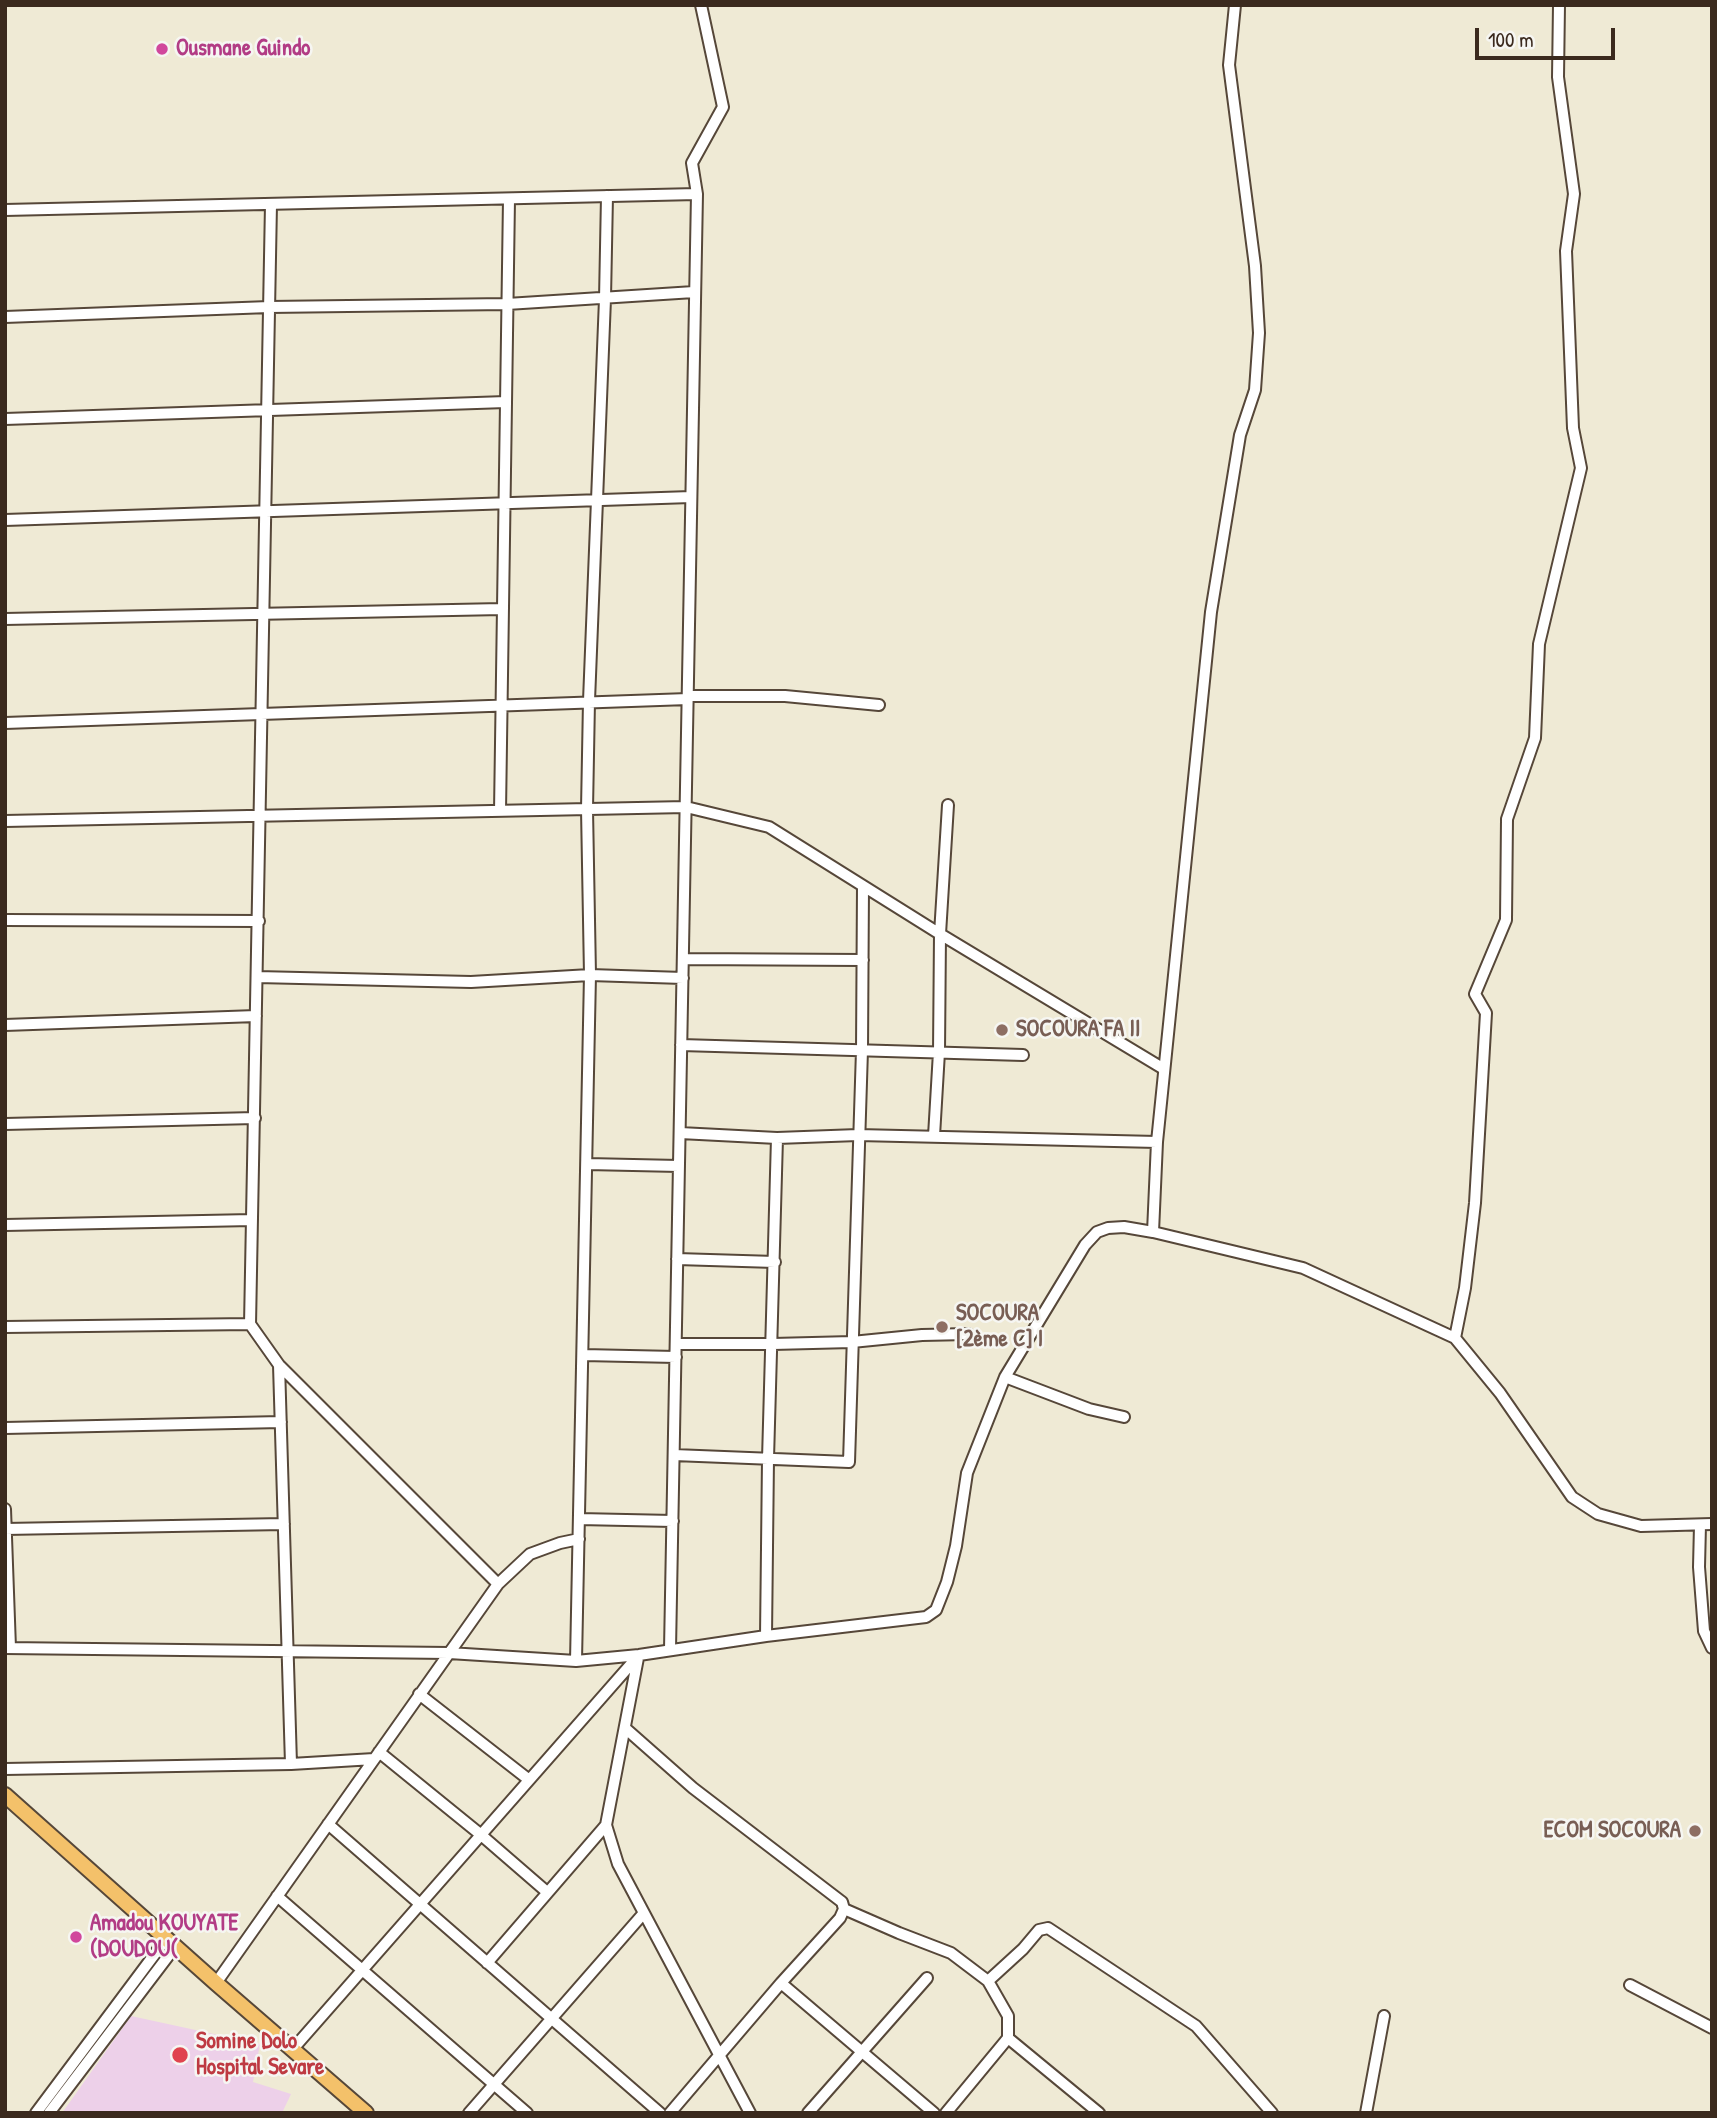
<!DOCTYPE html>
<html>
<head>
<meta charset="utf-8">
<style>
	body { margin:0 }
	#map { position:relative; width:1717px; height:2118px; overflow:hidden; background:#efead5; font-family:"Patrick Hand",sans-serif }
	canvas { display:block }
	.frame { position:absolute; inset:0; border:7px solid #3b2a1e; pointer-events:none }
	.scale { position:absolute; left:1475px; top:28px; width:140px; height:32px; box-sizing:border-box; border:4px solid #3b2a1e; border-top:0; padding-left:9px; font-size:21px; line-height:24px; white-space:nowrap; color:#3b2a1e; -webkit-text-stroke:5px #f6f6f2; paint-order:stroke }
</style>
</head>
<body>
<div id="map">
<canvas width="1717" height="2118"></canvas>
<div class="frame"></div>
<div class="scale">100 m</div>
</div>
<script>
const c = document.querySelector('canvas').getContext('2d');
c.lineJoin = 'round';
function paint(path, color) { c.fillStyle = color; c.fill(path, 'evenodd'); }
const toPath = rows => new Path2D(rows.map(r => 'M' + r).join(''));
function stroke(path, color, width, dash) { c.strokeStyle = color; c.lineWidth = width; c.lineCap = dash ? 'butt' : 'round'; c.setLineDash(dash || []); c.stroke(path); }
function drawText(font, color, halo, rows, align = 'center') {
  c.font = font + ' "Patrick Hand",sans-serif'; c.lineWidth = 5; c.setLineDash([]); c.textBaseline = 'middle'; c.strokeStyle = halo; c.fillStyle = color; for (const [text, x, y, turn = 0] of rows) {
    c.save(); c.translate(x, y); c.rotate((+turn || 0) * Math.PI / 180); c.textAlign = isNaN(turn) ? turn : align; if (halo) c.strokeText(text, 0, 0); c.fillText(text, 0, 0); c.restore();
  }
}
paint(toPath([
	[131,2016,260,2044,253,2082,291,2094,282,2113,62,2113]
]), '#edd0e9');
const minor = toPath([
	[271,204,250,1324,279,1365,498,1584],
	[5,210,697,194],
	[5,317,269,307,507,304,694,292],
	[5,419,506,402],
	[5,520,691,497],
	[5,619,502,609],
	[688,696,785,696,879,705],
	[5,723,688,699],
	[500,811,509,199],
	[5,821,686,807,769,827,940,934,1164,1069],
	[5,920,259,921],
	[683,959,863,960],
	[257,977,471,982,590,975,683,978],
	[5,1025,256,1016],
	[681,1045,1023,1055],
	[5,1124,255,1118],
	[680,1133,777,1138,858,1135,1157,1142],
	[934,1136,939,1052,940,934,948,805],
	[587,1164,679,1166],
	[5,1225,252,1220],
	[1153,1232,1157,1142,1211,612,1240,435,1255,390,1259,333,1255,266,1229,65,1235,5],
	[677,1259,775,1262],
	[5,1327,250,1324],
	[1455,1338,1465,1288,1475,1203,1486,1013,1475,994,1506,920,1507,819,1535,738,1539,644,1581,468,1573,428,1566,251,1574,194,1558,77,1559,5],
	[676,1344,773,1344,852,1342,922,1335,968,1334],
	[583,1355,676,1357],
	[279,1365,291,1764],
	[1005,1377,1089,1409,1124,1417],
	[5,1428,281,1422],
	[674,1455,849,1462,862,1050,863,886],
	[5,1509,10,1648],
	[579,1519,673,1521],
	[1700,1525,1699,1567,1704,1631,1712,1648],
	[5,1529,284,1524],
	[766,1636,768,1459,777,1138],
	[5,1648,449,1653,576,1661,639,1655,766,1636,926,1617,936,1610,947,1582,956,1546,967,1473,1005,1377,1085,1245,1097,1232,1108,1228,1124,1227,1153,1232,1303,1268,1455,1338,1500,1393,1572,1497,1598,1514,1641,1526,1712,1524],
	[670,1649,697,194,692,163,723,107,701,5],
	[638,1658,606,1825,618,1864,750,2113],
	[576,1661,590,975,587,809,589,701,605,299,607,196],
	[419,1694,528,1779],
	[625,1728,693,1788,842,1902,844,1909,840,1918,781,1983,670,2113],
	[379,1752,480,1834,547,1892],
	[5,1769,291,1764,374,1759],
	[328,1824,660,2113],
	[277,1896,527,2113],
	[844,1909,899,1933,951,1953,988,1981,1008,2016,1008,2038,1099,2113],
	[487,1963,606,1825],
	[988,1981,1023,1949,1039,1930,1048,1928,1196,2026,1272,2113],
	[216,1983,498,1584,530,1554,560,1543,579,1539],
	[781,1983,934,2113],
	[1630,1985,1712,2028],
	[292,2050,639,1655],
	[36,2113,166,1939],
	[49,2113,175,1947],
	[469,2113,643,1914],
	[808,2113,927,1978],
	[946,2113,1008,2038],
	[1366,2113,1384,2016]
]);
const major = toPath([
	[5,1795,216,1983,366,2113]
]);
stroke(minor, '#564739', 14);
stroke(major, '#564739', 18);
stroke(minor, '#fff', 10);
stroke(major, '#f4c16a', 14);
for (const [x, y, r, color] of [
	[162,49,7,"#d1479c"],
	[1002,1030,7,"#8d6e63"],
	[942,1327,7,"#8d6e63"],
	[1695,1831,7,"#8d6e63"],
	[76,1937,7,"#d1479c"],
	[180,2055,9,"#e0444e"]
]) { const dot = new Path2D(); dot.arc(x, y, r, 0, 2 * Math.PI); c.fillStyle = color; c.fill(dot); stroke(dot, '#f6f6f2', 2.5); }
drawText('bold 23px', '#b23c85', '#f6f6f2', [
	["Ousmane Guindo",176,49],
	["Amadou KOUYATE",90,1924],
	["(DOUDOU(",90,1950]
], 'left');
drawText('bold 23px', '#785e54', '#f6f6f2', [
	["SOCOURA FA II",1016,1030],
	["SOCOURA",956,1314],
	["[2ème C] I",956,1340],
	["ECOM SOCOURA",1681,1831,"right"]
], 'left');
drawText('bold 23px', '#be3a42', '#f6f6f2', [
	["Somine Dolo",196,2042],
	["Hospital Sevare",196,2068]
], 'left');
</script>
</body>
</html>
